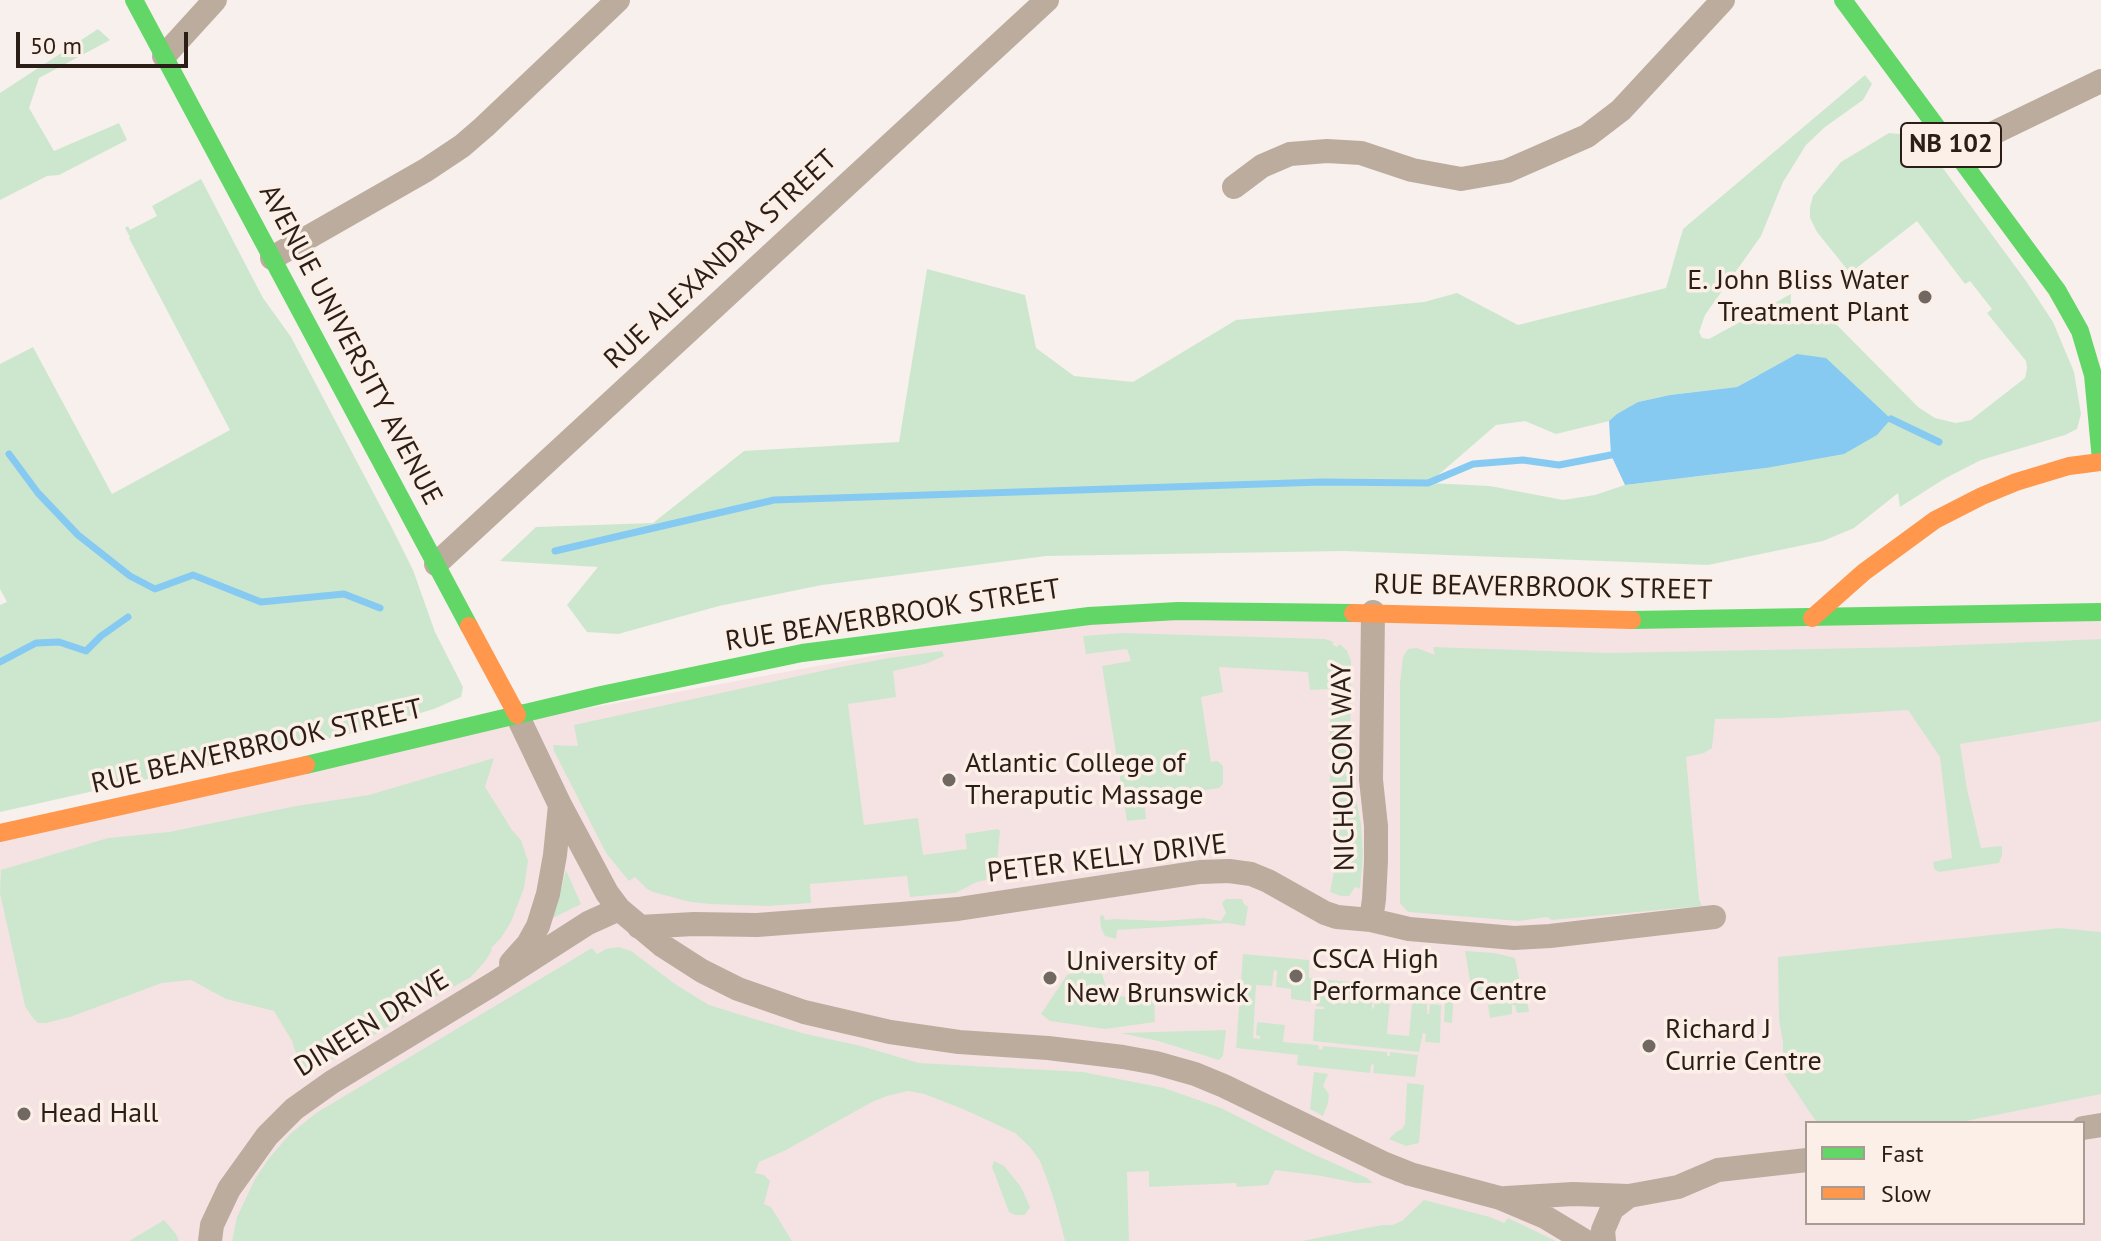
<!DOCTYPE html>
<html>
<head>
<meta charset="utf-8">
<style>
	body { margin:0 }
	#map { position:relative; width:2101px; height:1241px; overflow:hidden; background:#f7f0ec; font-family:"PT Sans",sans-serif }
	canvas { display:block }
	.legend { position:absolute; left:1805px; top:1121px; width:280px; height:104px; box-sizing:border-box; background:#fcefe7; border:2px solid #a89b94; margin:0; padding:10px 14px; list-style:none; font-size:24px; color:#2a1e17 }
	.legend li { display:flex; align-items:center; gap:16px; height:40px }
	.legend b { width:40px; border:2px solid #a89b94 }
	.scale { position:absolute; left:16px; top:32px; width:172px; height:36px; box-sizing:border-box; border:4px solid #2a1e17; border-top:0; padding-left:10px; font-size:24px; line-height:28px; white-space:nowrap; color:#2a1e17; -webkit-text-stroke:6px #fcefe7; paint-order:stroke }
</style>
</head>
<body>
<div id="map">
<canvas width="2101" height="1241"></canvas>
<ul class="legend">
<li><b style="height:10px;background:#63d668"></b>Fast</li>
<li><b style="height:10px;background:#ff974d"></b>Slow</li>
</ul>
<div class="scale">50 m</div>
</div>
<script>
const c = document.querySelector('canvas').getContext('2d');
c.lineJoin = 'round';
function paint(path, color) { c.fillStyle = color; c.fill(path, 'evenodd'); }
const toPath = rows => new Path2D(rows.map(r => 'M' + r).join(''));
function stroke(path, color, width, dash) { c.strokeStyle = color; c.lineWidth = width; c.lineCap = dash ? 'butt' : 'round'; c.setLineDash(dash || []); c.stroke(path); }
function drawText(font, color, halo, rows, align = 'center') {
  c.font = font + ' "PT Sans",sans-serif'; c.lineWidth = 7; c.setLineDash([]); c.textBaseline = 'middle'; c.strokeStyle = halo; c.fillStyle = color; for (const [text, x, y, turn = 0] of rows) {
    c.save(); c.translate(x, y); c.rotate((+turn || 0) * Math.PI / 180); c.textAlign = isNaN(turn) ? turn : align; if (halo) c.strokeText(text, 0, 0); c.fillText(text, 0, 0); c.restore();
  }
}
paint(toPath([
	[2101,612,2101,1241,0,1241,0,833,411,741,1089,616],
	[1807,1123,2083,1123,2083,1223,1807,1223]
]), '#f5e3e3');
paint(toPath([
	[98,29,110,40,39,78,29,108,54,151,119,123,127,140,59,175,47,176,0,200,0,93],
	[1865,75,1872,84,1863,100,1825,127,1806,145,1783,182,1761,236,1705,315,1699,332,1702,338,1709,339,1791,294,1790,318,1832,320,1918,407,1935,418,1956,423,1971,420,2025,378,2027,368,2026,361,1987,313,1992,309,1970,281,1965,284,1917,221,1850,273,1817,232,1810,218,1810,207,1813,196,1841,162,1889,133,1910,135,1920,137,2026,281,2053,322,2074,372,2081,414,2077,429,2065,435,1981,460,1944,479,1900,507,1898,493,1854,528,1823,541,1708,565,1343,551,1046,556,822,585,719,606,618,634,587,632,567,605,598,567,500,561,536,527,653,523,744,451,899,442,927,269,1025,295,1036,348,1074,376,1133,382,1236,320,1424,302,1457,293,1518,325,1666,288,1683,229],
	[1758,375,1766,468,1625,485,1595,495,1563,500,1490,486,1429,483,1496,425,1525,421,1556,434,1609,421,1638,402,1670,395,1737,387],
	[201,179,263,298,291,337,392,528,413,570,435,632,463,687,461,697,434,709,349,734,0,812,0,605,7,602,0,589,0,364,33,347,112,494,230,430,129,238,130,237,125,228,128,226,130,230,157,216,152,206],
	[1123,633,1325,639,1334,642,1332,644,1337,647,1340,644,1347,651,1351,661,1350,768,1361,824,1363,855,1360,889,1355,887,1349,896,1341,896,1330,892,1338,851,1330,781,1330,689,1310,690,1308,672,1219,667,1223,692,1201,697,1211,762,1218,761,1223,766,1223,784,1219,788,1144,800,1146,819,1127,821,1102,666,1131,661,1127,649,1086,654,1083,636],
	[2101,639,2101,721,1960,744,1967,789,1981,848,2002,846,2002,855,1999,863,1939,872,1934,869,1933,862,1952,858,1940,757,1908,710,1778,718,1715,719,1712,748,1704,753,1686,757,1699,899,1702,906,1552,920,1547,917,1519,921,1408,912,1400,903,1400,683,1403,657,1408,649,1417,648,1435,655,1433,647,1608,653,1914,647],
	[942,651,944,656,925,664,893,671,896,697,848,704,864,825,918,818,923,855,967,849,965,834,998,829,1000,831,997,863,986,880,977,882,955,893,910,897,907,876,810,884,811,903,768,906,710,904,690,902,653,892,647,889,635,877,629,881,606,853,554,751,553,745,578,746,574,725,835,668,889,658],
	[494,758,485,787,512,830,521,840,528,861,524,888,511,922,501,938,491,948,492,950,486,960,471,977,432,999,425,989,414,997,420,1007,343,1054,303,1074,292,1041,274,1011,226,999,191,980,162,983,70,1017,46,1023,38,1023,33,1018,25,1006,0,893,1,870,108,838,169,832,296,806,369,795],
	[566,870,581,904,553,918],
	[1226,899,1242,899,1244,904,1248,907,1245,926,1228,923,1117,930,1116,939,1105,936,1101,928,1100,916,1103,915,1105,920,1116,919,1161,921,1204,918,1221,921,1226,913,1222,903],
	[2059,928,2101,932,2101,1094,1956,1123,1817,1123,1783,1072,1783,1043,1779,1020,1778,957],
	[619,947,631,951,675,984,709,1005,751,1018,806,1034,861,1046,919,1063,1083,1072,1164,1088,1221,1108,1304,1150,1367,1178,1373,1183,1356,1183,1322,1176,1275,1170,1268,1185,1237,1187,1236,1183,1149,1187,1149,1171,1127,1172,1129,1241,1065,1241,1056,1206,1048,1182,1040,1161,1030,1147,1015,1133,963,1109,924,1094,908,1091,887,1096,872,1102,784,1151,759,1162,755,1173,764,1175,770,1181,764,1204,771,1207,792,1241,232,1241,237,1217,255,1179,270,1157,290,1134,316,1113,592,948,597,954,606,949],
	[1465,951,1495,953,1515,958,1520,984,1472,992],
	[1243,954,1309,960,1309,978,1454,992,1452,1023,1444,1022,1445,1002,1313,990,1312,1002,1291,999,1291,989,1276,987,1277,971,1274,970,1272,986,1256,985,1253,1038,1260,1039,1260,1036,1256,1035,1257,1022,1285,1025,1283,1042,1318,1045,1319,1049,1322,1050,1323,1046,1387,1052,1387,1056,1390,1056,1390,1052,1418,1055,1415,1077,1373,1073,1374,1064,1371,1065,1370,1073,1297,1065,1298,1055,1236,1048],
	[1085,969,1101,970,1109,997,1154,995,1155,1022,1105,1029,1050,1021,1041,1014,1067,975],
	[1317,994,1333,995,1332,1004,1335,1005,1336,995,1372,999,1372,1009,1374,1008,1375,999,1390,1000,1387,1034,1409,1036,1412,1002,1427,1004,1427,1014,1429,1014,1430,1004,1441,1005,1440,1043,1425,1042,1426,1034,1423,1033,1419,1052,1313,1041,1315,1009,1324,1009,1324,1007,1316,1006],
	[1527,999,1529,1012,1517,1013,1515,1005,1512,1005,1512,1014,1490,1018,1488,1005],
	[1226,1030,1223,1056,1219,1060,1158,1041,1120,1033],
	[1314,1072,1328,1074,1323,1086,1329,1094,1328,1103,1323,1116,1310,1109],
	[1407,1083,1424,1085,1419,1143,1406,1146,1389,1139,1396,1132,1402,1129,1405,1124],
	[994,1161,1004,1166,1021,1187,1030,1207,1025,1215,1015,1215,1009,1212,992,1167],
	[1424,1200,1490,1217,1504,1223,1508,1218,1556,1241,1302,1241,1382,1225,1392,1225,1402,1221],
	[164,1220,176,1234,179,1241,129,1241]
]), '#cde7cf');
paint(toPath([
	[1797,354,1826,358,1891,419,1877,435,1844,454,1766,468,1625,485,1611,455,1609,421,1617,414,1638,402,1670,395,1737,387]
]), '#86caf2');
stroke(toPath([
	[1891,419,1939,442],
	[9,454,38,493,78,535,130,576,155,589,193,575,261,602,344,594,380,608],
	[555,551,774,500,1322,482,1428,483,1473,464,1523,460,1559,465,1611,455],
	[0,662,36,643,59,642,86,651,101,636,128,617]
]), '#86caf2', 7);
stroke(toPath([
	[164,56,215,0],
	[1956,151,2101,81],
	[1234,187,1262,166,1290,154,1327,151,1361,153,1412,170,1461,179,1507,171,1587,136,1621,110,1723,0],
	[272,258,426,170,462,146,484,127,618,0],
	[436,564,1047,0],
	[517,715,560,805,607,893,619,909,663,946,702,971,738,989,804,1012,890,1032,959,1042,1048,1048,1123,1057,1156,1063,1195,1074,1224,1086,1385,1164,1410,1174,1500,1198,1545,1217,1585,1241],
	[1371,920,1374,899,1376,861,1376,826,1371,780,1373,612],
	[639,927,694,924,757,925,901,914,958,909,1200,872,1229,871,1251,874,1268,881,1325,913,1337,917,1371,920,1409,929,1514,938,1550,936,1714,917],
	[511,963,528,944,538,926,548,894,555,855,560,805],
	[2083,1128,2101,1125],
	[1506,1198,1573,1194,1629,1196,1678,1187,1718,1170,1807,1160],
	[210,1241,212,1225,229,1189,267,1136,294,1109,332,1082,493,984,588,923,619,909],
	[1604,1241,1603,1230,1612,1209,1629,1196]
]), '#bcac9e', 24);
stroke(toPath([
	[134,0,469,626],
	[1843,0,2057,290,2080,331,2093,375,2101,460],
	[1632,620,2101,612],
	[306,765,601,695,802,653,1089,616,1178,611,1353,613]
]), '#63d668', 18);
stroke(toPath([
	[1353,613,1632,620],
	[1812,618,1864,572,1935,520,1982,496,2016,482,2069,466,2101,462],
	[469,626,517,715],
	[0,833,306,765]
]), '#ff974d', 18);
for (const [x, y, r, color] of [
	[1925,297,8,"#726862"],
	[949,780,8,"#726862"],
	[1296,976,8,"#726862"],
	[1050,978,8,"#726862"],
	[1649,1046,8,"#726862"],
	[24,1114,8,"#726862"]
]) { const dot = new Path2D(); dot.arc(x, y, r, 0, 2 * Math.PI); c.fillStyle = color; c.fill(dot); stroke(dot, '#fcefe7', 3); }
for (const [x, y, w] of [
	[1951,145,100]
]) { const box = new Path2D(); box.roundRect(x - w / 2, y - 22, w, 44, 6); c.fillStyle = '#fcefe7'; c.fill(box); stroke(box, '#2a1e17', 2); }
drawText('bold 26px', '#2a1e17', null, [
	["NB 102",1951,145]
]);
drawText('28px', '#2a1e17', '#fcefe7', [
	["RUE ALEXANDRA STREET",721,260,-43],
	["AVENUE UNIVERSITY AVENUE",350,345,62],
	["RUE BEAVERBROOK STREET",1543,588,1],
	["RUE BEAVERBROOK STREET",893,616,-9],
	["RUE BEAVERBROOK STREET",257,747,-13],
	["NICHOLSON WAY",1344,767,-91],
	["PETER KELLY DRIVE",1107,859,-7],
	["DINEEN DRIVE",372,1024,-32]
]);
drawText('28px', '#2a1e17', '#fcefe7', [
	["E. John Bliss Water",1909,281,"right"],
	["Treatment Plant",1909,313,"right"],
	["Atlantic College of",965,764],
	["Theraputic Massage",965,796],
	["CSCA High",1312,960],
	["Performance Centre",1312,992],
	["University of",1066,962],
	["New Brunswick",1066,994],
	["Richard J",1665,1030],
	["Currie Centre",1665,1062],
	["Head Hall",40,1114]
], 'left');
</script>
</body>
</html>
